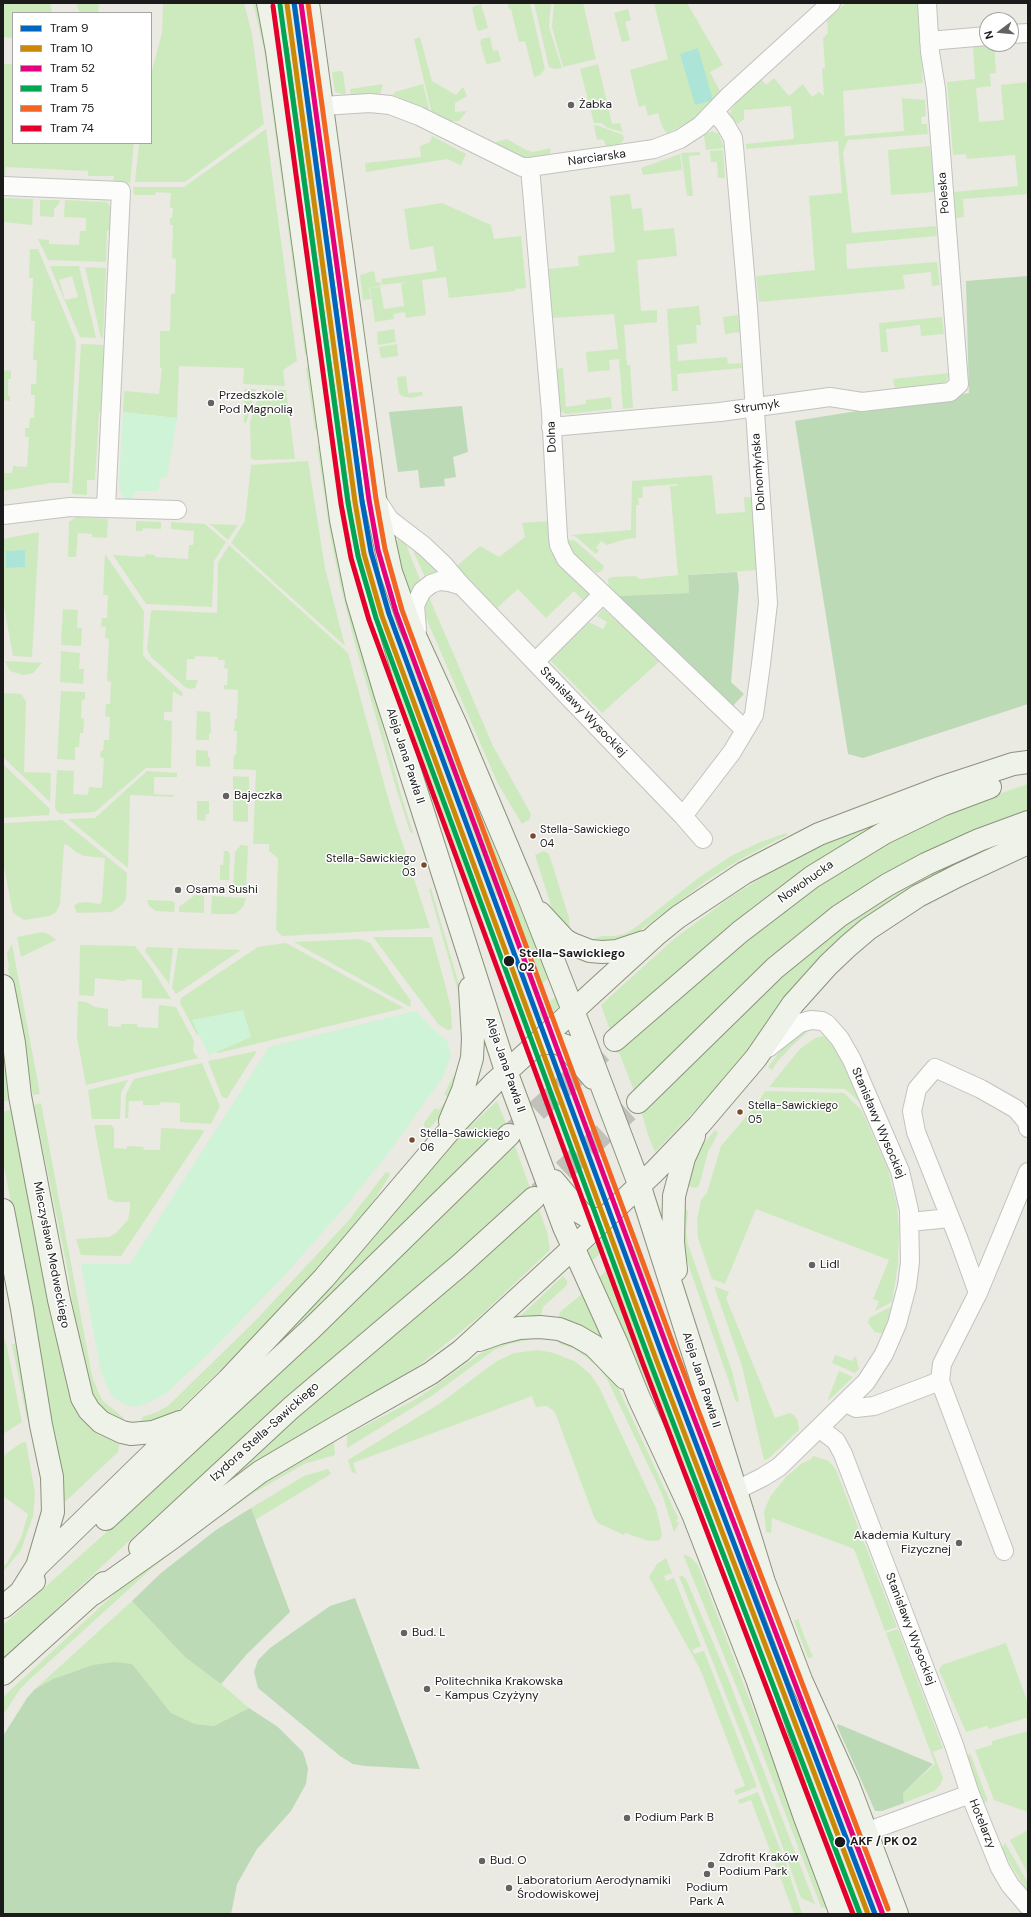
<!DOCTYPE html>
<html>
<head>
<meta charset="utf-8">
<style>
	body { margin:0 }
	#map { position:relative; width:1031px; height:1917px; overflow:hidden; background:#eae9e2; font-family:"DM Sans",sans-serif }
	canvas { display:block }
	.frame { position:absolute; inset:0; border:4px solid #1b1b1b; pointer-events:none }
	.legend { position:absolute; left:12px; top:12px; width:140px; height:132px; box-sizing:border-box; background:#fff; border:1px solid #a4a4a4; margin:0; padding:5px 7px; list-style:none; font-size:12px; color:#1b1b1b }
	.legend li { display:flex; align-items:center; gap:8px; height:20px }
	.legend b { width:20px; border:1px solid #a4a4a4 }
	.north { position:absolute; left:979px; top:12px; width:40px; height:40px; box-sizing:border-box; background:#fff; border:1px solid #a4a4a4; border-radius:50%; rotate:254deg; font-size:11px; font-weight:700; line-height:16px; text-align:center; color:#1b1b1b }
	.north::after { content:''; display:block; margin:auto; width:14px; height:18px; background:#636361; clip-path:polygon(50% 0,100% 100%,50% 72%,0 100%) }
</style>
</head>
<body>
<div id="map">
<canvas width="1031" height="1917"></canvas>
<div class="frame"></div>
<ul class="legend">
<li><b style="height:5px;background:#0065bd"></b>Tram 9</li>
<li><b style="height:5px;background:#cb8a05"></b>Tram 10</li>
<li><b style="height:5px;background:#e5007d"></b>Tram 52</li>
<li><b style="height:5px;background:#00a651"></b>Tram 5</li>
<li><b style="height:5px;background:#f26522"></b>Tram 75</li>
<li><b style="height:5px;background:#e4002b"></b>Tram 74</li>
</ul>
<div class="north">N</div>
</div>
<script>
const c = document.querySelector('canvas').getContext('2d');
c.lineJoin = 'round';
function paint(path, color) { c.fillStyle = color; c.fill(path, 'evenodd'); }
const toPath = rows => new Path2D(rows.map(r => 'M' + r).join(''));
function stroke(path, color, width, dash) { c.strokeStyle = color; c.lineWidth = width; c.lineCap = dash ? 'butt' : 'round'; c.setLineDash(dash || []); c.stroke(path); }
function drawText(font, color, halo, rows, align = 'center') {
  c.font = font + ' "DM Sans",sans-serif'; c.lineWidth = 3; c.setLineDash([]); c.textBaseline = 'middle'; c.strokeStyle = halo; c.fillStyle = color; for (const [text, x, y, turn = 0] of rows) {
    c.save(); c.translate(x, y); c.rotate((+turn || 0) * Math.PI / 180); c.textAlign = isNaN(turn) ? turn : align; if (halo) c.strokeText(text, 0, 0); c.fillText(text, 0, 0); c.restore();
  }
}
paint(toPath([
	[3,3,50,3,52,13,13,13,13,38,3,37],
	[76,3,99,3,98,13,80,13],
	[163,3,244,3,252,34,264,124,185,182,135,182,139,143,151,143,151,74,162,33],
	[253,3,260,3,309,351,305,355,264,50],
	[277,3,281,3,349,507,358,556,379,627,483,909,476,912,444,815,391,681,358,562,348,507,285,51],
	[507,3,530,3,545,69,540,75,534,77,525,41,519,42,511,9,509,9],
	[534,3,551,3,549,27,562,68,555,69,549,67],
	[554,3,583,3,596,59,563,67,552,27],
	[654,3,687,3,723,65,710,72,721,93,693,119,667,134,662,126,658,113,648,116,645,105,639,107,630,70,668,59],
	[846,3,917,3,923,83,842,91,843,91,845,136,904,131,902,98,925,100,926,116,921,117,922,124,927,124,928,134,848,140,843,152,852,233,936,226,937,236,846,244,847,269,937,262,940,285,932,286,931,272,903,275,905,289,759,302,756,276,815,270,809,196,842,193,838,141,746,149,746,144,794,139,791,106,744,110,744,119,738,124,733,120,730,113,737,99,761,79,766,85,774,78,789,96,803,84,812,97,819,92,824,96,822,69,825,68,823,38,828,33,827,20],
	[481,4,488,28,479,31,477,29,472,8,474,6],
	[628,9,631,20,625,22,630,40,622,42,614,13],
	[420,37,432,81,456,95,463,87,467,96,455,103,455,112,467,111,459,121,447,121,432,114,414,39],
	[490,37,493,51,498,50,501,61,488,64,486,63,480,42,482,39],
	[994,44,996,73,990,74,991,86,976,88,979,122,1004,120,1001,85,1028,82,1028,194,963,199,964,217,956,218,954,192,1018,186,1015,155,967,159,966,154,953,155,947,82,975,79,973,45],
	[3,64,13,64,13,143,134,143,130,183,113,183,114,176,88,176,88,171,6,167,5,178,3,178],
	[598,64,612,124,620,123,623,132,608,128,601,123,594,123,580,69],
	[340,71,343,72,346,95,335,92,332,72],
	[383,84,380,95,351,97,350,89],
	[423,84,430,113,391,97,395,92],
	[596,125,623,135,624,139,622,142,617,147,607,148,603,139,597,140,594,126],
	[266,129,297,361,283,370,285,386,243,384,244,368,179,366,177,418,123,412,124,391,159,394,162,368,160,368,160,331,170,331,171,294,175,294,176,259,172,258,173,225,170,225,170,218,172,218,173,208,170,208,171,193,156,192,155,195,134,195,133,187,184,187],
	[712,131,719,134,724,148,706,150,704,135],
	[432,136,466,154,461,165,447,159,366,172,365,163,421,157,420,146,430,142],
	[507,139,526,150,533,152,551,148,549,158,522,157,495,145,496,142],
	[930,146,934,192,891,195,888,150],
	[723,150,725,178,718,178,717,162,711,162,710,151],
	[700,152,700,155,689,156,693,196,687,196,681,153],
	[680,154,682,170,643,175,641,168],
	[630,194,632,209,642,208,644,231,674,228,677,256,637,260,641,311,657,310,657,322,624,325,627,365,630,365,633,408,623,409,619,359,609,360,610,370,588,372,586,352,618,349,614,314,552,318,548,269,579,266,578,256,615,252,610,196],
	[3,198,33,199,32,225,4,222,3,238],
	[40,200,59,200,60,202,54,209,54,217,40,216],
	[65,200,107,202,110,206,112,210,114,226,107,231,106,262,48,260,38,239,49,240,49,244,79,245,80,231,86,231,86,218,64,217],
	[442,203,491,225,494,239,521,236,526,288,515,289,515,291,449,298,446,277,422,280,426,315,406,318,405,312,393,314,394,319,375,322,370,288,380,287,384,309,404,306,401,284,407,282,382,285,381,279,437,271,433,246,410,250,404,209],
	[30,249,38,249,76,341,69,483,51,483,3,491,3,473,12,473,13,466,27,467,29,437,25,437,25,428,29,428,30,418,34,418,35,395,31,395,31,384,36,384,37,360,33,360,35,321,31,321,33,278,29,278],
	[50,266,79,266,96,338,80,337],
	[72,276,78,297,65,300,59,280],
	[85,267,106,268,103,338,101,338],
	[374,271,376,282,380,282,381,286,369,288,371,299,363,300,360,275],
	[699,306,701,325,696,325,697,343,677,345,678,361,727,357,728,364,741,363,742,368,677,374,678,391,672,391,667,309],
	[738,315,740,332,725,334,723,317],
	[942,317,944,334,921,336,920,325,886,329,888,352,881,352,879,323],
	[394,329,396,342,378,345,377,332],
	[81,344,108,345,104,412,99,412,95,480,87,480,87,495,73,494,72,492],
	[397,344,398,356,381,358,379,347],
	[309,366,319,432,315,430,306,368],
	[563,368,566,407,586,404,586,400,611,397,612,409,567,414,560,411,556,369],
	[3,370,11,371,11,379,8,379,8,396,10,396,10,401,3,400],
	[949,373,947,381,940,384,895,389,893,379],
	[406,376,408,393,422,392,423,395,411,398,402,396,399,393,397,377],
	[244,389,256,389,246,423,244,423],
	[261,389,286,390,295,459,254,460,251,458,250,422],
	[317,446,321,448,343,583,401,794,413,833,412,833,410,832,396,788,354,640,340,584,330,534],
	[308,461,325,568,345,646,231,543,245,521,251,465],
	[712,475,716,514,745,512,744,497,751,497,757,570,688,575,689,593,619,596,609,589,608,579,612,577,636,576,640,579,678,575,670,486,677,486,677,484,642,487,643,498,638,498,639,505,636,505,636,538,626,539,607,545,601,541,596,548,599,550,596,554,576,537,571,535,631,530,632,481],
	[76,517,108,519,107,538,92,537,92,534,78,533,76,557,68,557,69,522],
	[136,521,161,522,161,529,143,528,142,531,136,531],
	[550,521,591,594,587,604,574,591,546,618,518,589,497,608,457,566,480,546,499,557,525,537,522,523],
	[171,522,205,524,226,542,214,561,212,607,146,604,113,555,145,557,146,554,155,555,155,557,188,559,189,545,193,545,194,531,171,529],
	[210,524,238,525,228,540],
	[39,532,32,657,13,656,3,601,3,539],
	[393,538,405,542,420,580,409,594,403,578],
	[565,540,574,540,604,566,602,571,597,573,581,561,579,564],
	[229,545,348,653,390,805,430,928,282,936,276,930,278,858,269,851,269,844,253,844,256,770,233,769,234,755,236,755,237,731,234,731,235,719,237,719,238,690,224,689,224,685,227,685,228,669,224,668,225,660,218,660,218,657,195,656,195,659,187,659,186,680,198,680,195,688,191,689,185,687,151,657,147,649,151,611,155,610,217,613,218,563],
	[413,546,440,572,425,577,414,553],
	[105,554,144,611,143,654,145,658,183,693,182,697,173,691,172,712,164,712,164,720,172,721,171,768,146,768,95,812,61,814,57,811,55,807,57,770,74,771,73,794,88,795,89,787,102,788,104,758,100,757,101,751,103,751,104,740,109,740,110,717,105,716,106,704,110,704,111,682,107,681,109,639,105,638,106,627,101,626,102,618,107,618,108,595,103,595],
	[429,597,493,746,531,814,530,819,522,824,498,784,426,618,425,606],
	[63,609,78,610,77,628,82,628,81,646,61,645],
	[603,609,661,660,602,713,549,659,589,622,603,629,607,622,597,616],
	[395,614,549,977,539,987,504,893,496,896,400,634,393,615],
	[61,651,80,653,79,669,84,669,83,684,60,682],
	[5,661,42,663,33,673,23,675,10,671],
	[61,691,85,692,85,699,82,700,81,718,84,719,83,733,80,733,79,747,75,747,75,760,57,759],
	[3,693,21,694,26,701,24,772,51,773,50,802,3,757],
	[197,711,210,712,211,733,209,733,209,740,196,740],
	[196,750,208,751,208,757,210,757,210,767,196,766],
	[3,764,50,809,49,815,3,818],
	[147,771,177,773,177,777,154,777,154,794,174,795,174,797,130,795,128,868,68,819,95,818],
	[233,776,249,777,249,794,233,794],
	[1028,784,1028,811,984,827,824,915,792,940,765,962,635,1093,618,1050,731,953,799,899,867,854,902,835,947,814,990,797],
	[233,799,248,800,248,822,233,821],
	[197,801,209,801,209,814,206,814,205,821,197,820],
	[62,820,127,873,126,899,123,904,112,912,77,913,74,906,78,903,86,902,100,904,102,901,105,858,84,856,76,852,69,846,64,844,60,904,56,912,50,916,24,920,13,913,3,862,3,823],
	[881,821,882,823,806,869,756,904,610,1030,601,1005,674,939,732,896,771,872,817,848],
	[786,833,787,835,741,859,709,879,629,939,610,944,590,940,602,936,615,936,625,934,636,927,701,876,731,856,758,843],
	[241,845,248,846,246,889,233,889,235,852],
	[989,847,993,847,957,864,823,955,795,985,728,1076,655,1152,649,1138,642,1114,787,972,833,932,914,881],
	[224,851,228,851,230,855,229,880,220,880,220,865,223,865],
	[544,851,549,854,569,918,570,934,554,915,552,909,535,855],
	[431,888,462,995,461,1007,458,991,429,890],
	[195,895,204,896,204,913,179,912,179,907],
	[212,896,246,898,243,907,235,914,211,914],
	[147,900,172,901,175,903,174,912,156,911,149,906],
	[43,932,50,935,56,940,21,957,17,937],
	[373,937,432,937,446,988,451,1009,452,1029,448,1030,439,1025],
	[360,939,370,943,408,997,411,1001,410,1007,294,942],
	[286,943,404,1008,218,1053,216,1052,251,1037,192,1020,199,1035,197,1035,180,1003,181,998,258,947],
	[12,944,40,1094,33,1095,8,968,9,967,7,953],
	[82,945,135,946,151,967,171,999,142,998,142,980,126,979,126,981,95,978,94,996,79,995,80,946],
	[147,947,173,948,169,984,145,951],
	[178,948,241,950,176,994,172,988],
	[556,996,560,1005,543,1021,539,1012],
	[78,1001,86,1002,95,1007,108,1009,108,1026,121,1027,121,1024,137,1024,137,1027,158,1028,159,1005,176,1007,194,1041,193,1051,198,1058,86,1085,77,1037],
	[813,1027,792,1046,778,1061,772,1070,768,1067,792,1035],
	[3,1034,15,1098,3,1102],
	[827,1035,833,1044,863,1105,845,1089,769,1087,800,1049,815,1038],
	[257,1051,227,1098,222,1097,208,1061],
	[464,1056,442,1114,428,1130,424,1126,424,1123,435,1108,439,1110,448,1097,444,1094],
	[202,1063,220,1106,211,1124,180,1122,180,1103,160,1102,159,1105,143,1105,143,1101,129,1101,128,1118,125,1118,126,1094,134,1079],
	[128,1080,121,1093,120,1119,92,1119,88,1090],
	[765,1091,844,1093,862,1111,888,1169,897,1206,899,1230,898,1264,892,1302,875,1311,879,1301,873,1299,889,1260,756,1209,725,1284,712,1279,698,1238,697,1220,701,1200,707,1193,721,1146,758,1103],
	[497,1101,507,1126,289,1337,217,1402,285,1335,359,1255,451,1144],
	[41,1103,92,1376,99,1394,103,1401,124,1418,122,1424,95,1404,82,1369,68,1272,34,1105],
	[17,1107,70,1387,120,1440,118,1452,66,1501,60,1502,58,1470,49,1402,3,1161,3,1112],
	[94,1125,111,1125,114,1128,114,1148,127,1149,127,1146,144,1147,143,1150,160,1150,161,1128,203,1130,204,1132,121,1256,81,1255,76,1239,109,1237,116,1233,128,1220,130,1210,130,1202,116,1202,108,1199],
	[715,1130,718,1133,708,1152,699,1186,695,1188,683,1185,699,1149],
	[515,1146,530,1188,434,1274,306,1382,130,1540,3,1659,3,1625,121,1519],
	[388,1172,390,1175,358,1225,261,1330,179,1410,172,1416,141,1427,142,1417,157,1412,168,1406,256,1320,349,1220,385,1173],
	[685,1207,688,1212,686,1231,688,1244,732,1371,739,1401,736,1402,685,1255,682,1243],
	[539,1209,547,1232,550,1250,479,1317,422,1363,379,1391,233,1475,307,1407,456,1283],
	[604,1237,608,1246,591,1262,587,1252],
	[634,1245,761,1603,628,1250],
	[614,1262,810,1782,803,1785,769,1677,703,1504,598,1279],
	[563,1276,567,1281,567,1285,543,1307,540,1320,515,1321],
	[714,1286,729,1292,726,1298,775,1418,790,1413,794,1415,798,1421,799,1430,768,1459,764,1460,742,1366],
	[583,1293,607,1347,557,1322,560,1312],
	[892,1306,895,1307,885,1334,875,1332,868,1323,869,1318],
	[3,1334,7,1347,22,1422,3,1434],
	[534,1337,528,1340,509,1344,494,1350,433,1395,347,1448,347,1435,418,1398,491,1346,498,1342],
	[556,1339,578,1345,615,1381,678,1518,676,1521,679,1523,674,1532,662,1494,607,1379,598,1367,586,1357,574,1349,560,1344],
	[12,1344,15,1344,19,1354,31,1414,27,1420],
	[538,1350,554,1353,576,1362,591,1375,599,1387,656,1508,662,1534,660,1540,649,1541,625,1533,624,1535,598,1523,594,1517,556,1415,554,1411,547,1406,536,1407,532,1396,353,1463,357,1474,352,1472,348,1460,439,1404,497,1361,514,1353],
	[835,1355,852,1361,854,1357,856,1357,859,1369,855,1373,832,1363],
	[839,1371,853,1377,829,1400,828,1399],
	[334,1441,335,1455,304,1464,252,1494,190,1538,151,1569,29,1680,20,1689,3,1715,3,1697,139,1571,238,1496],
	[26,1442,35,1493,33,1516,21,1550,3,1572,3,1567,7,1563,21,1538,28,1514,3,1496,3,1456,21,1443],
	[813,1456,829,1461,836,1470,897,1627,885,1631,854,1549,772,1518,771,1533,766,1532,764,1511,770,1497,786,1477,801,1464,811,1459],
	[328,1469,331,1474,255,1520,251,1508,304,1476],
	[683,1554,690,1557,698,1565,830,1910,821,1907,747,1713],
	[666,1558,672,1573,664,1576,666,1581,674,1578,701,1646,692,1650,694,1654,704,1651,757,1787,736,1795,734,1790,745,1786,700,1669,649,1577,657,1564],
	[679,1576,683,1576,686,1579,726,1673,815,1904,801,1898,754,1767],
	[132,1601,185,1657,213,1677,249,1708,214,1726,195,1724,171,1713,132,1665,53,1679,35,1689],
	[798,1619,804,1636,813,1657,808,1658,794,1621],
	[898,1629,943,1748,933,1752,943,1778,940,1785,934,1791,904,1803,903,1793,935,1764,886,1633],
	[1006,1643,1028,1703,1028,1716,1026,1718,989,1729,987,1726,966,1732,939,1670,942,1665],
	[780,1654,838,1784,831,1787],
	[1028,1731,1028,1812,994,1800,975,1750,992,1745,992,1741],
	[970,1753,988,1801,983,1803,965,1759],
	[758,1792,786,1864,802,1914,794,1914,751,1800,740,1804,738,1800],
	[1028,1826,1028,1874,1010,1840,1028,1830,1027,1827],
	[1005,1843,1028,1883,1028,1892,1001,1849]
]), '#cdeabf');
paint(toPath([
	[1028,276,1028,704,863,758,848,754,795,421,969,393,966,281],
	[462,406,468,452,453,457,456,477,444,479,445,486,420,488,418,470,398,472,389,412],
	[737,572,739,587,731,682,744,694,730,709,619,596,689,593,688,575],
	[251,1508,290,1612,247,1654,221,1684,185,1657,132,1601,161,1573,216,1530],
	[355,1598,420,1769,365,1766,353,1764,340,1756,258,1688,254,1672,258,1660,270,1648,330,1606],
	[114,1662,132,1664,171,1713,195,1724,214,1726,249,1708,278,1727,303,1752,308,1768,306,1784,291,1811,257,1849,237,1884,231,1914,3,1914,3,1736,27,1698,35,1689,53,1679,93,1665],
	[838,1724,933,1764,903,1793,904,1803,882,1811,875,1811,837,1726]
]), '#bcdab6');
paint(toPath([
	[123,412,177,418,167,477,161,477,158,491,136,491,131,501,127,500,123,496,119,486],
	[243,1010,251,1037,209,1055,192,1020],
	[416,1011,434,1030,447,1041,451,1055,443,1077,389,1152,350,1201,282,1278,206,1356,165,1394,146,1404,135,1407,126,1405,116,1399,110,1393,101,1372,81,1264,130,1264,269,1047]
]), '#cff3d6');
paint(toPath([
	[698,48,713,100,695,105,680,54],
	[25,550,25,567,6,568,6,551]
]), '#ace4d7');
stroke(toPath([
	[512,1133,615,1040],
	[539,1193,638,1102]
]), '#c1c0ba', 22, [22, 11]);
const street = toPath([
	[1011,34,1028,33],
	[929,41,987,36],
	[322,106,370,103,390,105,419,116,522,167,530,167,654,149,680,139,700,126,728,97,831,3],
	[530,167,551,412,558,537,559,545,566,559,603,594,535,662],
	[3,186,121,191,106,507],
	[551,427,720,412,830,397,862,402,905,397,950,392,959,384,936,89,930,52,927,3],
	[378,502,390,520,424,546,444,565,462,586,683,816,703,839],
	[3,515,70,507,177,510],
	[603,594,745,730],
	[417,630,415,605,422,591,431,584,439,581,449,582,462,586],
	[683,816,732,752,754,715,761,664,768,603,748,308,734,147,733,138,725,124,715,112],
	[1028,1128,1027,1122,1016,1109,981,1089,935,1068,917,1089,912,1111,916,1132,959,1240,978,1293,1028,1172],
	[910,1222,950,1218],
	[978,1293,942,1364,940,1381,1004,1551],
	[846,1403,856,1408,874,1406,940,1381],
	[819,1428,836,1441,843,1454,954,1745,970,1794,1000,1868,1010,1885,1028,1906],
	[737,1490,763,1477,779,1467,866,1382,884,1354,897,1324,907,1286,910,1262,909,1210,900,1171,852,1060,840,1039,827,1024,822,1021,811,1020,800,1023,768,1048],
	[866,1832,970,1794]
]);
const secondary = toPath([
	[268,3,277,51,341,520,357,598,385,693,506,1071,564,1227,617,1344,639,1398,693,1514,757,1679,804,1815,841,1914],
	[308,3,375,498,391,572,410,625,456,725,529,898,581,1031,639,1184,709,1403,764,1582,801,1680,848,1784,897,1914],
	[540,913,565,940,572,944,590,951,602,952,617,951,644,942],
	[3,986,14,1043,20,1096,59,1300,82,1398,89,1410,101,1422,122,1432,131,1434,153,1432,180,1422],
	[615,1040,740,932,812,877,884,833,942,805,990,787],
	[538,1044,554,1042,566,1046,593,1078],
	[638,1102,775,968,839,916,887,885,926,864,979,840,1028,822],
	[450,1121,463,1090,472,1058,473,1039,470,988],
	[554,1181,581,1213,590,1218,603,1220],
	[3,1210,22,1309,41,1425,52,1477,53,1512,38,1563],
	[676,1270,673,1242,674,1196,684,1158,694,1136],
	[479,1340,499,1333,519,1328,540,1327,559,1329,577,1336,594,1346,625,1378],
	[106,1519,311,1329,509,1135],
	[140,1548,291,1408,460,1265,534,1198],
	[22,1590,37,1566,228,1380,324,1278,455,1124,494,1083,657,934,678,917,744,873,819,834,940,788,1013,764,1028,762],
	[93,1594,172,1538,260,1472,338,1426,431,1373,461,1351,573,1248,655,1171,699,1125,756,1058,793,1004,828,965,848,946,868,929,918,896,959,875,1028,843],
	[3,1607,34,1581],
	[3,1674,104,1583]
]);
stroke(street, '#c2c2bf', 20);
stroke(secondary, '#8c937b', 24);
stroke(street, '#fcfcfb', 18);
stroke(secondary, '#eff2e8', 22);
stroke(toPath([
	[294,3,362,501,371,552,389,614,663,1357,875,1914]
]), '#0065bd', 5);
stroke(toPath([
	[287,4,355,502,364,554,382,616,656,1359,868,1914]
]), '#cb8a05', 5);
stroke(toPath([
	[301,3,369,500,378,550,396,612,670,1355,882,1912]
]), '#e5007d', 5);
stroke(toPath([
	[280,5,348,503,358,556,376,618,650,1362,860,1914]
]), '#00a651', 5);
stroke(toPath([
	[308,3,376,499,385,549,402,610,676,1352,888,1909]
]), '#f26522', 5);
stroke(toPath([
	[273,6,341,504,351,558,369,620,643,1364,853,1914]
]), '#e4002b', 5);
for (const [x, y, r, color] of [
	[571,105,4,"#636361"],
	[211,403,4,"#636361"],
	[226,796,4,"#636361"],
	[533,836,3.5,"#7a4b2a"],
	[424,865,3.5,"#7a4b2a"],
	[178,890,4,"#636361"],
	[509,961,6,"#1b1b1b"],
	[740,1112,3.5,"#7a4b2a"],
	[412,1140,3.5,"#7a4b2a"],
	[812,1265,4,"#636361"],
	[959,1543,4,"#636361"],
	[404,1633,4,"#636361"],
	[427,1689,4,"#636361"],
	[627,1818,4,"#636361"],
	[840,1842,6,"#1b1b1b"],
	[482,1861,4,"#636361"],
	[711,1865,4,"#636361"],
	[707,1874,4,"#636361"],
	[509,1888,4,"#636361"]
]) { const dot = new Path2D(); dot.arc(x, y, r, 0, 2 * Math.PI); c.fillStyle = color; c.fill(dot); stroke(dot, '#fff', 1.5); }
drawText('11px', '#1b1b1b', '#fff', [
	["Stella-Sawickiego",540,830],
	["04",540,844],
	["Stella-Sawickiego",416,859,"right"],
	["03",416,873,"right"],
	["Stella-Sawickiego",748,1106],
	["05",748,1120],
	["Stella-Sawickiego",420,1134],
	["06",420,1148]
], 'left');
drawText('12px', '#1b1b1b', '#fff', [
	["Żabka",579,105],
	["Przedszkole",219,396],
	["Pod Magnolią",219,410],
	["Bajeczka",234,796],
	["Osama Sushi",186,890],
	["Lidl",820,1265],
	["Akademia Kultury",951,1536,"right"],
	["Fizycznej",951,1550,"right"],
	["Bud. L",412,1633],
	["Politechnika Krakowska",435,1682],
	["- Kampus Czyżyny",435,1696],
	["Podium Park B",635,1818],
	["Zdrofit Kraków",719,1858],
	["Podium Park",719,1872],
	["Bud. O",490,1861],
	["Laboratorium Aerodynamiki",517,1881],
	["Środowiskowej",517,1895],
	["Podium",707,1888,"center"],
	["Park A",707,1902,"center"]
], 'left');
drawText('12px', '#1b1b1b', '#fff', [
	["Narciarska",597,158,-8],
	["Poleska",944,193,-95],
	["Strumyk",757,407,-8],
	["Dolna",552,437,-92],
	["Dolnomłyńska",759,472,-94],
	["Stanisławy Wysockiej",583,712,46],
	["Aleja Jana Pawła II",405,756,72],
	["Nowohucka",806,882,-35],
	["Aleja Jana Pawła II",505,1065,71],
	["Stanisławy Wysockiej",878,1123,67],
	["Mieczysława Medweckiego",51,1255,79],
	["Aleja Jana Pawła II",701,1380,72],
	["Izydora Stella-Sawickiego",265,1432,-42],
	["Stanisławy Wysockiej",910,1629,69],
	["Hotelarzy",982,1824,68]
]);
drawText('bold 12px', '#1b1b1b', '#fff', [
	["Stella-Sawickiego",519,954],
	["02",519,968],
	["AKF / PK 02",850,1842]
], 'left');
</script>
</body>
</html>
